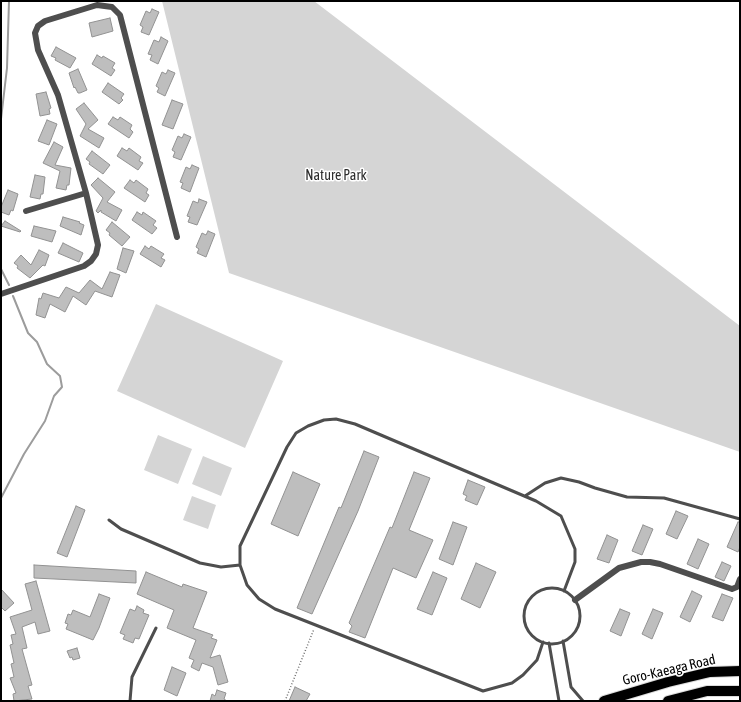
<!DOCTYPE html>
<html>
<head>
<meta charset="utf-8">
<style>
	body { margin:0 }
	#map { position:relative; width:741px; height:702px; overflow:hidden; background:#fff; font-family:"Asap Condensed",sans-serif }
	canvas { display:block }
	.frame { position:absolute; inset:0; border:2px solid #000; pointer-events:none }
</style>
</head>
<body>
<div id="map">
<canvas width="741" height="702"></canvas>
<div class="frame"></div>
</div>
<script>
const c = document.querySelector('canvas').getContext('2d');
c.lineJoin = 'round';
function paint(path, color) { c.fillStyle = color; c.fill(path, 'evenodd'); }
const toPath = rows => new Path2D(rows.map(r => 'M' + r).join(''));
function stroke(path, color, width, dash) { c.strokeStyle = color; c.lineWidth = width; c.lineCap = dash ? 'butt' : 'round'; c.setLineDash(dash || []); c.stroke(path); }
function drawText(font, color, halo, rows, align = 'center') {
  c.font = font + ' "Asap Condensed",sans-serif'; c.lineWidth = 3; c.setLineDash([]); c.textBaseline = 'middle'; c.strokeStyle = halo; c.fillStyle = color; for (const [text, x, y, turn = 0] of rows) {
    c.save(); c.translate(x, y); c.rotate((+turn || 0) * Math.PI / 180); c.textAlign = isNaN(turn) ? turn : align; if (halo) c.strokeText(text, 0, 0); c.fillText(text, 0, 0); c.restore();
  }
}
paint(toPath([
	[162,1,314,1,740,326,740,452,229,273],
	[156,304,283,361,245,448,117,391],
	[158,435,192,449,178,484,144,470],
	[203,456,232,468,221,496,192,484],
	[192,496,216,505,208,529,183,520]
]), '#d5d5d5');
stroke(toPath([
	[1,119,7,68,9,1],
	[1,269,9,285],
	[1,498,24,454,45,421,54,396,62,387,60,376,47,364,37,342,28,333,13,296]
]), '#9c9c9c', 2);
const building = toPath([
	[152,9,159,12,149,35,141,32,143,27,140,25,146,11,150,13,152,9],
	[110,18,113,31,92,37,89,23,110,18],
	[161,37,168,41,158,64,150,60,152,55,148,54,154,40,159,42,161,37],
	[56,47,76,58,70,68,55,60,56,58,51,56,56,47],
	[97,55,102,58,103,56,115,63,112,68,115,70,111,76,92,64,97,55],
	[78,69,87,90,80,93,78,93,75,87,74,88,69,73,78,69],
	[168,70,175,73,165,96,157,92,159,88,156,86,162,72,166,74,168,70],
	[108,83,124,94,121,98,123,100,119,104,102,92,108,83],
	[46,92,51,108,49,109,50,114,40,116,36,94,46,92],
	[172,100,183,104,173,129,162,125,172,100],
	[84,103,98,120,88,129,104,138,99,148,80,136,86,124,76,109,84,103],
	[113,117,118,120,120,117,132,125,130,129,133,132,129,138,108,124,113,117],
	[47,120,57,124,49,145,38,141,47,120],
	[184,134,191,137,181,160,173,157,175,152,172,150,178,136,182,138,184,134],
	[54,142,63,147,55,165,71,168,69,185,67,185,66,190,56,188,60,171,43,163,54,142],
	[122,148,127,151,129,148,141,157,139,161,143,163,138,170,117,156,122,148],
	[92,151,110,165,103,174,89,164,90,162,86,159,92,151],
	[192,165,199,168,190,192,181,188,183,183,180,182,186,167,190,169,192,165],
	[35,175,45,177,43,194,41,194,40,199,30,197,35,175],
	[98,178,115,192,107,202,122,210,116,221,101,212,101,210,98,213,96,211,103,198,91,185,98,178],
	[130,180,134,183,136,180,148,189,146,193,149,195,145,202,124,188,130,180],
	[8,190,18,194,13,211,11,210,9,215,1,212,1,207,8,190],
	[199,199,207,202,197,225,188,222,190,217,187,216,193,201,198,203,199,199],
	[137,212,142,215,143,212,156,221,153,225,157,228,152,234,132,220,137,212],
	[63,217,80,222,79,223,84,225,81,235,60,226,63,217],
	[5,221,21,231,20,232,1,226,5,221],
	[112,222,130,237,122,246,109,235,110,233,106,230,112,222],
	[34,226,56,231,52,242,31,236,34,226],
	[208,231,215,234,206,257,197,253,199,249,196,247,202,233,206,235,208,231],
	[63,243,83,253,79,262,58,253,63,243],
	[145,246,149,249,151,246,164,254,161,258,165,260,161,267,140,254,145,246],
	[123,248,134,251,126,273,117,269,123,248],
	[39,250,49,255,45,266,43,265,30,278,17,268,18,266,14,263,21,255,31,265,39,250],
	[110,272,120,275,112,297,95,291,86,305,73,296,65,312,50,304,45,318,36,315,39,298,41,299,43,293,59,298,66,287,79,293,90,280,102,289,110,272],
	[364,451,379,457,358,511,312,614,297,608,339,507,341,508,364,451],
	[293,472,320,484,298,536,271,524,293,472],
	[414,472,430,478,409,530,433,540,416,578,393,568,365,638,349,632,352,626,349,623,390,527,392,528,414,472],
	[468,480,485,487,477,505,465,500,467,496,463,494,468,480],
	[76,506,85,510,67,557,57,553,76,506],
	[676,511,688,516,677,539,666,534,676,511],
	[453,522,467,527,453,565,439,559,453,522],
	[738,522,740,522,740,547,738,552,727,547,738,522],
	[643,525,653,529,642,555,632,551,643,525],
	[607,535,618,540,609,563,597,559,607,535],
	[698,539,709,544,698,569,687,564,698,539],
	[722,562,731,566,724,581,715,577,722,562],
	[476,563,496,572,480,608,461,599,476,563],
	[34,565,136,571,136,583,34,578,34,565],
	[146,572,182,587,183,584,207,592,193,628,213,635,211,638,217,640,210,658,220,655,228,682,218,685,213,667,202,663,199,671,191,667,194,660,189,658,196,640,167,628,174,610,137,594,146,572],
	[433,572,447,578,432,615,417,609,433,572],
	[36,581,50,631,38,634,35,622,22,627,27,648,22,649,32,685,28,686,32,699,14,701,13,694,16,693,10,678,14,677,11,664,14,663,10,645,13,644,11,635,16,634,10,617,32,610,25,584,36,581],
	[1,589,14,603,5,611,1,607,1,589],
	[692,591,702,596,690,622,680,617,692,591],
	[99,594,110,598,99,628,93,640,66,629,68,624,65,623,68,614,71,615,73,610,90,617,99,594],
	[722,594,733,598,723,621,712,617,722,594],
	[137,606,144,610,143,613,149,615,139,639,135,638,133,643,123,639,125,635,120,633,130,609,135,611,137,606],
	[620,609,630,613,621,636,610,631,620,609],
	[653,609,663,613,652,639,642,634,653,609],
	[77,648,80,658,73,660,72,657,70,658,67,651,77,648],
	[172,667,186,673,177,696,164,690,172,667],
	[295,687,310,694,306,701,289,701,295,687],
	[217,690,226,693,224,699,227,701,210,701,212,694,215,696,217,690]
]);
paint(building, '#bebebe');
stroke(building, '#929292', 1);
const primary = toPath([
	[604,701,668,682,710,672,740,671],
	[668,701,707,691,740,691]
]);
stroke(primary, '#dbdbdb', 12);
stroke(toPath([
	[285,701,314,629]
]), '#707070', 1.5, [1, 2]);
stroke(toPath([
	[525,496,545,483,561,478,579,482,595,488,627,497,664,498,740,519],
	[109,520,121,529,200,563,221,567,240,565],
	'524 616a28 28 0 1 1 56 0a28 28 0 1 1-56 0Z',
	[563,641,571,687,583,701],
	[543,642,537,660,523,675,512,683,483,691,275,609,259,599,247,585,240,565,240,546,287,447,296,433,308,426,324,420,336,419,355,424,536,501,561,516,575,549,575,562,564,591],
	[549,643,559,701],
	[130,701,132,677,156,628]
]), '#4e4e4e', 3);
stroke(toPath([
	[26,211,86,193],
	[1,294,84,266,91,261,96,254,98,245,86,193,58,95,38,50,35,33,38,26,45,21,97,5,112,7,120,15,177,237],
	[575,600,619,568,641,562,650,562,660,564,732,589,737,587,740,579]
]), '#4e4e4e', 6);
stroke(primary, '#000', 10);
drawText('14px', '#2c2c2c', '#fff', [
	["Nature Park",336,176]
]);
drawText('14px', '#000', '#fff', [
	["Goro-Kaeaga Road",669,670,-13]
]);
</script>
</body>
</html>
